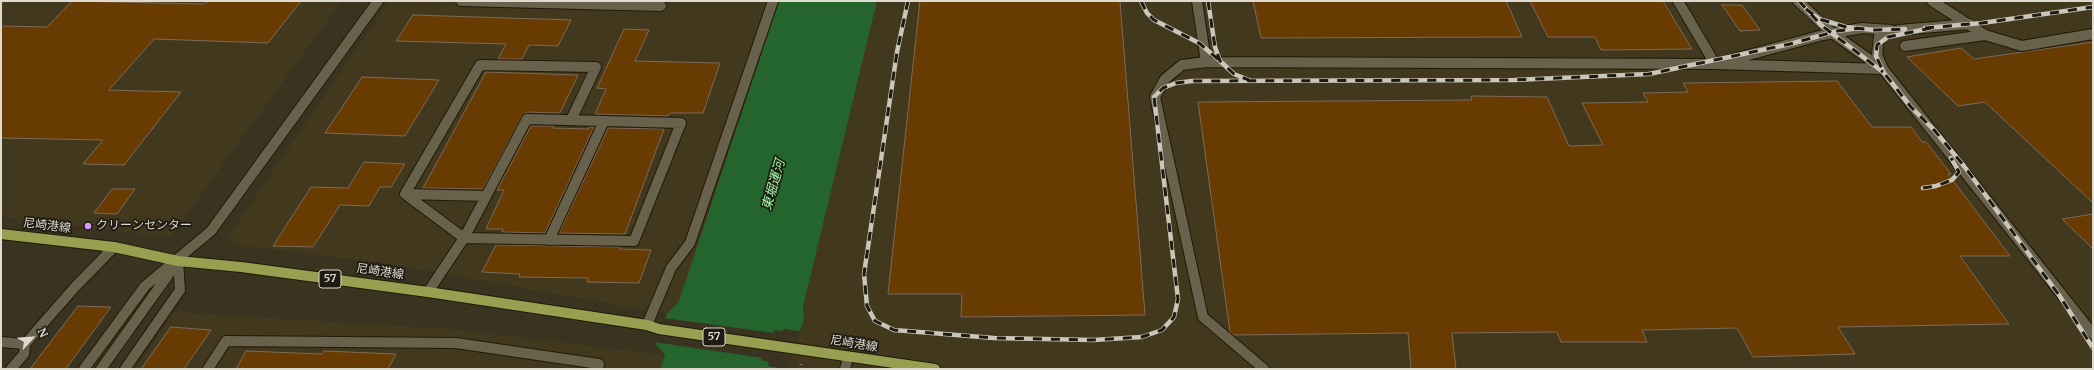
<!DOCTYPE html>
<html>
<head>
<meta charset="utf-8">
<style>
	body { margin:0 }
	#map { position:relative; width:2094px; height:370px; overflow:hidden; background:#3a331f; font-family:Merriweather,serif }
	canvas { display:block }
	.frame { position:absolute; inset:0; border:2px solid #dedace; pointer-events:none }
	.north { position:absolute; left:12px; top:318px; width:40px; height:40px; -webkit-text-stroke:3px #1e1b12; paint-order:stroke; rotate:64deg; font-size:11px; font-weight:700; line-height:16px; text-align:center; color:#dedace }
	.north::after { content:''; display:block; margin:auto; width:14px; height:18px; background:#dedace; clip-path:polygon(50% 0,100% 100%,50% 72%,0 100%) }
</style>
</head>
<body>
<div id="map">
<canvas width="2094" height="370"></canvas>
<div class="frame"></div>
<div class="north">N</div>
</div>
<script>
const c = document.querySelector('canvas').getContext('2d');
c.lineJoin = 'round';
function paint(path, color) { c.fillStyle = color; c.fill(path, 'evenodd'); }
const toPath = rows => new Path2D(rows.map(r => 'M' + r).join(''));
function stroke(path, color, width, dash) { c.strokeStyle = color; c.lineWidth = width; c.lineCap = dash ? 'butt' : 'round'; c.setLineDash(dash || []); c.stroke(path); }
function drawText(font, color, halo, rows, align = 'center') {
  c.font = font + ' Merriweather,"Noto Sans JP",serif'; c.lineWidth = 3.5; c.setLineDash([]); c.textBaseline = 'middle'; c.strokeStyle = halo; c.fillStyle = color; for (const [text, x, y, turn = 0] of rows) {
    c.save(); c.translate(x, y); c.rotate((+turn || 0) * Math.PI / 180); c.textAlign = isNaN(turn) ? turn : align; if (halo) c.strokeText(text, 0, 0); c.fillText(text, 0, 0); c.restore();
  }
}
paint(toPath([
	[1,1,342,1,170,237,1,217],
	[389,1,779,1,679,301,667,314,383,263,232,244,230,234],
	[877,1,2093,1,2093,369,787,369,804,320,803,307],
	[174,312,452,329,665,355,660,369,135,369]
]), '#41381d');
paint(toPath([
	[779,1,877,1,803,307,804,320,800,331,784,329,782,331,774,330,761,360,769,362,768,366,787,369,660,369,665,355,655,343,667,314,679,301]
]), '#23652c');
paint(toPath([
	[664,318,774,333,764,358,654,342]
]), '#3a331f');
const building = toPath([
	[72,1,205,4,208,1,301,1,268,43,154,39,109,90,181,92,124,165,83,164,103,140,1,138,1,26,47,27,72,1],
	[920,1,1120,1,1145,315,961,317,962,294,888,294,920,1],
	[1253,1,1506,1,1522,37,1261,38,1253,1],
	[1530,1,1663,1,1692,49,1601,50,1595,37,1548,37,1530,1],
	[1722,5,1742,5,1760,30,1740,31,1722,5],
	[413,15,571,20,558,46,529,45,522,59,498,59,506,44,396,41,413,15],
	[624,29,649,30,635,61,720,63,703,113,670,113,668,116,595,114,606,89,597,88,624,29],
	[2093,42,2093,203,1985,102,1958,106,1907,57,1961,48,1974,59,2093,42],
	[486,72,578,75,560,113,527,112,522,116,483,189,423,188,486,72],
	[362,77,439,80,405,136,325,133,362,77],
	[1837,81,1872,127,1911,127,1922,142,1926,142,1951,174,1948,174,2010,256,1960,256,2009,324,1838,327,1855,354,1753,357,1737,328,1642,330,1647,342,1561,342,1557,332,1452,333,1456,369,1411,369,1408,333,1234,335,1230,332,1198,102,1472,100,1471,96,1547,97,1569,146,1603,145,1582,103,1648,102,1643,93,1688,92,1683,83,1837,81],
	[531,126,554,126,553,128,589,129,589,127,594,127,545,233,502,232,503,229,486,229,504,190,497,190,531,126],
	[608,128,664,129,625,234,559,233,608,128],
	[364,162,405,164,391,187,380,187,369,206,340,205,313,247,273,246,311,187,348,188,364,162],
	[112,189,135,189,117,214,94,213,112,189],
	[2093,214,2093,249,2062,219,2093,214],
	[496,245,620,247,619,249,651,250,639,283,587,282,588,278,519,277,520,274,482,272,496,245],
	[78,306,111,307,66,369,30,369,78,306],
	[171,327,211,330,184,369,141,369,171,327],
	[246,351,322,354,324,351,396,354,388,369,236,369,246,351]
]);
paint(building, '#683b02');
stroke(building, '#7c6a5a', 1);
const minor = toPath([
	[461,1,661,6],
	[1197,1,1206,62],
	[1678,1,1715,64,1823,35,1862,28,1891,30],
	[1932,1,1985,35],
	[1970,24,1899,30,1879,36,1877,55,1883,69,2093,334],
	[1905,46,1985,35,2022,46,2093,34],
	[527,119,681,123,634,241,464,238,527,119],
	[405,194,486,196],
	[464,238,405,194,480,65,596,67,571,120],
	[549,240,604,121],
	[428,292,464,238],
	[647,325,671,268,690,243,773,1],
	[1,342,25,344],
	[11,369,24,354,25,344,75,287,114,247],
	[84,369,145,286,211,231,378,1],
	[101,369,171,271],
	[125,369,180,290,178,261],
	[208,369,226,341,456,343,599,364,598,369],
	[845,369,848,357],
	[1264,369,1203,317,1155,97,1165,79,1182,65,1206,62,1715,64,1883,69,1832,33,1798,1]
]);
const major = toPath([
	[1,234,114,247,178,261,241,267,428,292,647,325,659,329,935,369]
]);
stroke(minor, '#211a07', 12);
stroke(major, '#211a07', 12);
stroke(toPath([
	[800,369,801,363]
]), '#888272', 2.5, [1, 3]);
stroke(minor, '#68614b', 10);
stroke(major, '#96a050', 10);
const rail = toPath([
	[908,1,897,52,864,274,867,306,875,321,894,330,994,338,1093,340,1142,337,1162,330,1174,317,1178,299,1154,97,1163,88,1176,83,1192,81,1514,80,1649,74,1790,44,1837,31,1859,28],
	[1141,1,1147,13,1154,20,1199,43,1219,60],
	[1208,1,1215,47,1220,61,1234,74,1249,80],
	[1799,1,1821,25,1883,72],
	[1806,9,1819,19,1846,27,1874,30,1905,29],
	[1925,28,1982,23,2093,7],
	[1931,28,1888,37,1877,45,1876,56,1884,73,1911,107,1935,131,1964,166,2059,295,2093,348],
	[1923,188,1936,186,1952,180,1959,172,1951,158]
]);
stroke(rail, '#cbc6b9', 4.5);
stroke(rail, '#1e1b12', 3, [9]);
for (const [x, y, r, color] of [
	[88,226,4,"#d89af8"]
]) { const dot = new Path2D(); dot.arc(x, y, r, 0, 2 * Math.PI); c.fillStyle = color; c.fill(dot); stroke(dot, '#1e1b12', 1.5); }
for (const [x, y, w] of [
	[330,279,22],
	[714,337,22]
]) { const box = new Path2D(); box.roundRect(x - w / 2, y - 9, w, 18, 3); c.fillStyle = '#1e1b12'; c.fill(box); stroke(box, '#dedace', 1); }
drawText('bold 11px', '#dedace', null, [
	["57",330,279],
	["57",714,337]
]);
drawText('12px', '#dedace', '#1e1b12', [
	["尼崎港線",47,226,7],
	["尼崎港線",380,272,8],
	["尼崎港線",854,344,9]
]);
drawText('12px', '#dedace', '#1e1b12', [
	["クリーンセンター",96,226]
], 'left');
drawText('italic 13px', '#a0f9a6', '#1e1b12', [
	["東堀運河",774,185,-74]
]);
</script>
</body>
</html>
